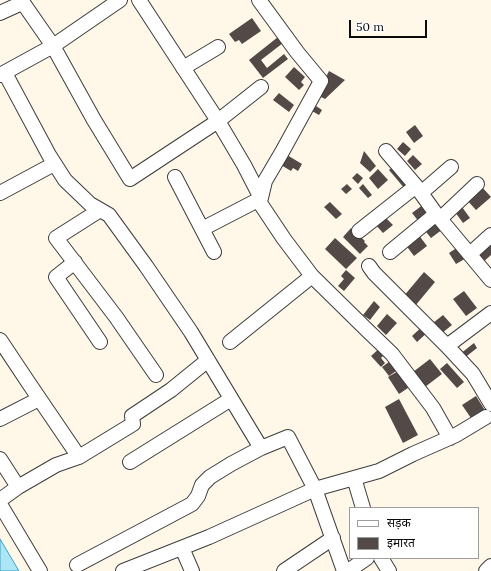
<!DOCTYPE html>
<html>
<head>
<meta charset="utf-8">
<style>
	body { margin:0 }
	#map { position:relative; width:491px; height:571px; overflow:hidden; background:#fff7e7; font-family:Lora,"Noto Sans Devanagari",serif }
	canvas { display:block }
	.legend { position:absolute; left:349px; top:507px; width:130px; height:52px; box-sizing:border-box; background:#fff; border:1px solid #9d9d9d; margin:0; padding:5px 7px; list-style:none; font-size:12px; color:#0a0a0a }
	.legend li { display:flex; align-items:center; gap:8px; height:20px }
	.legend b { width:20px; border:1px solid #9d9d9d }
	.scale { position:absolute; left:349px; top:20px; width:78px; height:18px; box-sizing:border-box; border:2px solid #0a0a0a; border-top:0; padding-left:5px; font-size:12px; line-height:14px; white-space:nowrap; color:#0a0a0a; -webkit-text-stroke:3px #fff; paint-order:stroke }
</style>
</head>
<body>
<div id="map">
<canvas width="491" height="571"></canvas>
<ul class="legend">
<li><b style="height:5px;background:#fff"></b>सड़क</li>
<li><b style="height:11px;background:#534a47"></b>इमारत</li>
</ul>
<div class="scale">50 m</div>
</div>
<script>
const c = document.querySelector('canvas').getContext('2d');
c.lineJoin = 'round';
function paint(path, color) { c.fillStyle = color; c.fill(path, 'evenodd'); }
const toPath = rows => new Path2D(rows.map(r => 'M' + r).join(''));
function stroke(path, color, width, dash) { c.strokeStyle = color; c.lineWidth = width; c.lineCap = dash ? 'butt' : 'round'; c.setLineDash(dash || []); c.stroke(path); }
const water = toPath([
	[0,539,19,571,0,571,0,539]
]);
paint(water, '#ace5f6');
stroke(water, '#33a5cd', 1);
paint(toPath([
	[252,18,261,31,242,44,239,40,235,42,229,34],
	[278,37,283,43,261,60,267,68,284,54,288,59,263,78,249,60],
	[294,67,305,77,301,82,304,85,299,90,285,77],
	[329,71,345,80,325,99,317,95],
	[279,93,294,105,289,112,273,100],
	[316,106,322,110,319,115,312,111],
	[415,125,423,136,414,143,406,132],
	[403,142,411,149,405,156,397,149],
	[364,151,376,166,370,172,360,163],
	[287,155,302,164,298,171,293,168,291,171,281,165],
	[413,155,422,164,415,170,407,161],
	[395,165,411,184,405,189,389,170],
	[378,169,388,180,378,189,369,178],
	[357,173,363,178,358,184,352,178],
	[347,184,352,189,346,194,341,189],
	[363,184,372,195,368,198,359,188],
	[481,186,491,197,476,210,466,199],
	[330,202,342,214,336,219,324,207],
	[424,204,432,214,420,223,412,213],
	[462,207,470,218,463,223,455,212],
	[383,215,393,225,383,233,374,223],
	[434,218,443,229,431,238,422,227],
	[351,228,365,241,364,242,368,246,360,254,343,237],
	[418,234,427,246,414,256,405,244],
	[335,238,357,258,346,269,325,249],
	[491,239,491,255,482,263,474,253],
	[461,245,468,257,456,264,449,253],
	[346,270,355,278,344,291,338,286,344,279,341,276],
	[424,272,435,282,415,306,403,297],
	[464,291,477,308,466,316,453,299],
	[374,301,380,307,370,320,363,315],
	[387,314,397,323,386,335,377,326],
	[443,315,452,325,442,333,433,323],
	[425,324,430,330,417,342,412,336],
	[474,343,477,348,463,359,460,354],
	[381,347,385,351,381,354,383,356,381,358,385,363,381,367,371,356],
	[393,359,399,369,389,376,382,367],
	[430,359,442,374,421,390,409,375],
	[447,363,464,382,457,388,440,369],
	[400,370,411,386,399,394,388,377],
	[476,396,486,412,473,421,462,405],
	[399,399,418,435,403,443,385,407]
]), '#534a47');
const minor = toPath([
	[21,0,53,46,94,120,130,179,218,121,261,87],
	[139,0,218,121,244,165,261,198,258,200,284,239,312,276,368,331,392,354,433,408,450,438],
	[259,0,297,52,321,81,282,152,265,181,261,198],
	[0,13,22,3],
	[183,68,218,47],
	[5,73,49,155,65,180,90,204,109,215,146,266,191,332,261,448],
	[0,75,53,46,120,0],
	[386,151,416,186,436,214,491,280],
	[175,177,214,252],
	[0,193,54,164],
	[421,193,451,167],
	[100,210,56,238,116,317,156,375],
	[440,219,477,184],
	[202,229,258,200],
	[359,231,416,186],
	[390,252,436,214],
	[470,254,491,235],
	[75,262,56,277,100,342],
	[369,266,374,273,447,346,473,374,491,404],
	[0,340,28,382,79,457],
	[230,342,312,276],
	[447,346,491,313],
	[0,419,39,399],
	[0,459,18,487],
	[130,462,231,399],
	[354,478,363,508],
	[0,500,18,487,56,465,79,457,133,424,132,416,171,390,208,360],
	[0,504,40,571],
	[182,548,192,571],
	[381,558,389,571],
	[77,565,192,504,198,496,202,485,210,477,231,464,261,448,288,437,315,489,344,571],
	[123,571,209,537,315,489,379,471,413,454,456,435,486,417],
	[284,571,333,538],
	[348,571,367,558],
	[486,571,491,566]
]);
stroke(minor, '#3d3d3d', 16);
stroke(minor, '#fff', 14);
</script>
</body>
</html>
